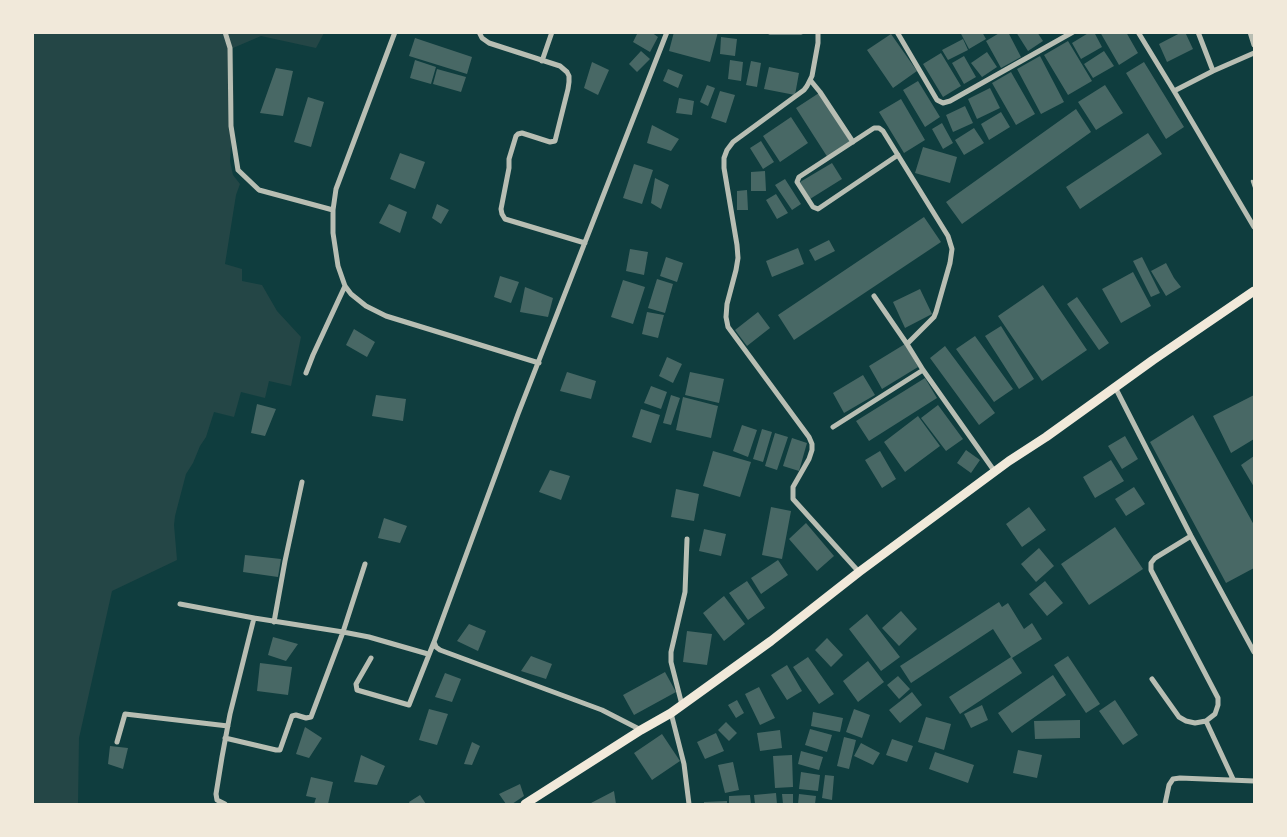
<!DOCTYPE html>
<html>
<head>
<meta charset="utf-8">
<style>
	body { margin:0 }
	#map { position:relative; width:1287px; height:837px; overflow:hidden; background:#0f3d3e; font-family:Barlow,sans-serif }
	canvas { display:block }
	.frame { position:absolute; inset:0; border:34px solid #f1e9da; pointer-events:none }
</style>
</head>
<body>
<div id="map">
<canvas width="1287" height="837"></canvas>
<div class="frame"></div>
</div>
<script>
const c = document.querySelector('canvas').getContext('2d');
c.lineJoin = 'round';
function paint(path, color) { c.fillStyle = color; c.fill(path, 'evenodd'); }
const toPath = rows => new Path2D(rows.map(r => 'M' + r).join(''));
function stroke(path, color, width, dash) { c.strokeStyle = color; c.lineWidth = width; c.lineCap = dash ? 'butt' : 'round'; c.setLineDash(dash || []); c.stroke(path); }
paint(toPath([
	[32,33,324,33,316,48,261,36,233,48,234,105,230,161,233,175,240,184,236,195,225,264,242,269,242,281,262,285,277,311,301,337,291,386,269,381,265,398,241,392,234,417,214,412,206,437,200,446,193,463,186,474,175,516,174,525,177,560,112,591,79,738,78,804,33,804]
]), '#244646');
paint(toPath([
	[638,32,651,32,658,37,650,52,633,42],
	[674,32,718,32,710,62,669,51],
	[960,32,982,32,986,39,969,49],
	[1001,32,1008,32,1021,57,1001,68,986,41],
	[1016,32,1037,32,1043,41,1028,51],
	[1090,32,1094,32,1102,47,1081,59,1072,43],
	[1100,32,1126,32,1138,53,1119,65],
	[1182,32,1185,32,1193,49,1167,62,1159,44],
	[891,34,917,71,893,88,867,50],
	[721,37,737,39,735,56,720,54],
	[415,38,472,57,467,74,409,56],
	[963,39,968,50,948,60,942,50],
	[1068,41,1092,81,1068,95,1044,55],
	[641,51,650,59,637,72,629,64],
	[1104,51,1114,66,1093,78,1084,64],
	[987,52,997,67,982,77,971,63],
	[941,53,961,86,943,97,923,64],
	[964,56,976,77,964,84,952,63],
	[1040,56,1064,102,1041,114,1017,69],
	[415,60,436,67,431,84,410,78],
	[730,60,743,62,741,81,728,79],
	[751,61,761,63,757,87,746,85],
	[592,62,609,70,598,95,584,88],
	[1144,62,1184,127,1166,139,1126,73],
	[769,67,799,73,795,95,764,89],
	[276,68,293,71,283,116,260,113],
	[437,69,466,77,461,92,433,84],
	[668,69,683,75,678,88,663,81],
	[1011,72,1035,114,1016,125,992,83],
	[918,81,940,117,925,127,903,90],
	[707,85,715,88,708,106,700,102],
	[1105,85,1123,113,1096,130,1078,102],
	[990,88,1000,108,977,119,968,99],
	[720,91,735,95,726,123,711,118],
	[819,93,851,143,828,158,796,108],
	[308,97,324,102,311,147,294,142],
	[679,98,694,101,692,115,676,113],
	[901,99,925,140,904,153,879,112],
	[965,106,973,123,953,132,946,115],
	[1076,109,1091,132,962,224,946,202],
	[1001,112,1010,127,989,140,981,124],
	[791,117,808,143,780,162,763,136],
	[942,123,953,143,943,149,932,129],
	[652,125,679,139,671,151,647,143],
	[974,128,984,143,964,155,955,140],
	[1148,133,1162,154,1080,209,1066,187],
	[761,141,774,162,763,169,750,148],
	[923,147,957,157,950,183,915,173],
	[400,153,425,162,415,189,390,179],
	[832,163,842,179,810,199,800,182],
	[634,164,653,170,642,204,623,198],
	[765,171,766,191,751,191,751,172],
	[655,178,669,185,661,209,651,203],
	[785,179,801,204,792,210,775,185],
	[747,190,748,210,737,210,737,191],
	[776,194,788,213,777,219,766,200],
	[389,204,407,212,400,233,379,223],
	[437,204,449,210,441,224,432,218],
	[924,217,941,242,794,340,778,315],
	[829,240,835,251,815,261,809,250],
	[798,248,804,264,772,277,766,261],
	[630,249,648,252,644,275,626,271],
	[666,257,683,263,677,282,660,276],
	[1142,257,1160,293,1151,297,1133,261],
	[1166,263,1174,278,1181,287,1166,296,1151,271],
	[1133,272,1151,306,1121,323,1102,289],
	[500,276,519,282,511,303,494,297],
	[657,279,673,284,665,313,648,308],
	[623,280,645,287,633,324,611,317],
	[1043,285,1087,350,1042,381,998,316],
	[525,287,553,298,548,317,520,312],
	[920,289,932,314,905,328,893,302],
	[1077,297,1109,343,1099,350,1067,304],
	[647,312,664,315,658,338,642,334],
	[758,312,770,328,747,346,735,330],
	[1001,326,1034,379,1019,389,985,336],
	[354,329,375,342,367,357,346,345],
	[975,336,1013,389,994,402,956,349],
	[905,344,918,367,882,389,869,366],
	[945,346,995,413,979,425,930,358],
	[667,357,682,364,673,383,659,376],
	[567,372,596,381,591,399,560,391],
	[690,372,724,379,719,403,685,395],
	[863,375,875,395,844,413,833,393],
	[925,378,937,398,869,441,856,421],
	[651,386,667,392,661,409,644,403],
	[376,395,406,399,403,421,372,416],
	[671,395,680,398,671,425,663,423],
	[1254,395,1254,439,1231,453,1213,416],
	[683,397,718,406,711,438,676,430],
	[257,404,276,409,265,436,251,433],
	[938,405,963,439,946,451,921,418],
	[641,409,660,415,651,443,632,437],
	[1193,415,1254,525,1254,568,1226,583,1150,442],
	[918,416,940,446,905,472,884,442],
	[742,425,757,430,748,457,733,451],
	[762,429,772,432,763,462,753,459],
	[775,433,788,437,777,470,765,466],
	[1125,436,1138,459,1122,469,1108,446],
	[792,438,807,443,799,471,783,466],
	[966,450,980,460,971,473,957,463],
	[713,451,751,462,740,497,703,486],
	[880,451,896,479,882,488,865,460],
	[1254,456,1254,487,1241,465],
	[1111,460,1124,481,1095,498,1083,477],
	[550,470,570,476,561,500,539,492],
	[1134,487,1145,504,1126,516,1115,499],
	[676,489,699,494,694,521,671,517],
	[771,507,791,511,782,559,762,555],
	[1029,507,1046,530,1022,547,1006,524],
	[384,518,407,526,400,543,378,538],
	[806,523,834,556,817,571,789,539],
	[1115,527,1143,569,1089,605,1061,564],
	[704,529,726,534,721,556,699,551],
	[1039,548,1054,566,1036,582,1021,564],
	[245,555,281,559,278,577,243,572],
	[778,560,788,575,761,594,751,578],
	[747,581,765,608,748,620,729,593],
	[1045,581,1063,603,1047,616,1029,594],
	[724,596,745,624,724,641,703,613],
	[999,602,1002,607,1008,603,1024,629,1032,623,1042,639,1012,658,1022,673,960,714,949,697,1011,657,993,629,911,683,900,666],
	[901,611,917,629,899,646,882,628],
	[867,614,900,657,881,671,849,629],
	[469,624,486,631,478,651,457,641],
	[687,631,712,634,707,665,683,662],
	[273,637,298,644,286,661,268,655],
	[827,638,843,655,831,667,815,650],
	[531,656,552,664,546,679,521,671],
	[1068,656,1100,704,1086,713,1054,665],
	[808,657,834,694,819,704,793,667],
	[868,661,884,682,858,702,843,681],
	[260,663,292,667,288,695,257,691],
	[787,665,802,691,787,700,771,675],
	[665,672,676,692,634,715,623,695],
	[445,673,461,679,452,702,435,697],
	[1053,675,1066,695,1012,733,998,713],
	[898,676,910,689,899,699,887,685],
	[759,687,775,718,760,725,745,694],
	[912,692,922,705,900,723,889,710],
	[737,700,744,713,736,718,728,705],
	[1115,700,1138,735,1123,745,1099,711],
	[982,705,988,720,971,728,964,714],
	[429,709,448,714,437,745,419,740],
	[854,709,870,715,862,738,846,732],
	[813,712,843,718,840,732,811,726],
	[926,717,951,724,944,750,918,742],
	[1080,720,1080,738,1035,739,1034,721],
	[726,722,737,733,729,741,718,730],
	[305,727,322,738,309,758,296,754],
	[810,729,832,735,827,752,805,745],
	[780,730,782,748,760,751,757,733],
	[716,733,724,751,705,759,697,742],
	[662,734,680,761,652,780,634,753],
	[844,737,856,740,849,769,837,766],
	[892,739,913,746,907,762,886,755],
	[472,742,480,746,472,765,464,764],
	[861,743,880,753,873,765,854,756],
	[110,746,128,748,123,769,108,764],
	[1018,750,1042,755,1037,778,1013,773],
	[801,751,823,757,819,770,798,764],
	[935,752,974,765,968,783,929,769],
	[361,755,385,766,377,785,354,782],
	[792,755,793,787,775,788,773,756],
	[733,762,739,790,725,793,718,765],
	[801,772,820,775,818,791,799,789],
	[825,775,834,776,832,800,822,798],
	[311,777,333,782,328,804,314,804,316,798,306,796],
	[520,784,524,796,512,804,506,804,499,794],
	[614,791,616,804,591,804,591,803],
	[776,793,777,804,755,804,754,795],
	[782,794,793,794,793,804,783,804],
	[799,794,816,796,815,804,798,804],
	[420,795,426,804,410,804,409,802],
	[750,795,751,804,729,804,729,796],
	[727,801,727,804,704,804,704,802]
]), '#486865');
stroke(toPath([
	[1252,181,1254,187]
]), '#b8beb3', 2.5);
stroke(toPath([
	[225,32,230,48,231,126,238,170,259,190,333,210],
	[395,32,336,189,333,210,333,233,338,266,345,286,351,294,366,306,386,316,539,363],
	[479,32,482,38,489,43,560,66,567,72,569,76,569,82,568,89,555,141,550,142,522,133,518,134,516,136,509,159,509,168,501,209,502,214,505,219,585,243],
	[770,32,801,32],
	[818,32,818,43,812,76,807,86,804,90,733,142,727,150,724,158,724,168,737,245,738,258,736,270,727,304,726,317,728,327,809,437,812,444,812,450,809,459,793,487,793,499,859,572],
	[897,32,937,100,943,103,950,101,1073,32],
	[1138,32,1174,91,1254,227],
	[1198,32,1213,71,1254,53],
	[1250,32,1254,45],
	[542,61,552,32],
	[811,81,820,92,853,142],
	[1174,91,1213,71],
	[898,155,818,209,813,207,797,182,799,177,874,128,879,128,883,131,948,236,952,249,950,263,936,312,934,317,907,344],
	[874,296,907,344,923,370,995,472],
	[306,373,313,355,345,286],
	[1115,387,1191,536,1254,652],
	[833,427,923,370],
	[180,604,254,618],
	[274,622,285,561,302,482],
	[371,658,356,684,357,690,409,705,434,642],
	[1152,679,1179,717,1186,721,1195,723,1206,721,1215,714,1218,705,1218,698,1151,570,1151,563,1155,558,1191,536],
	[682,705,671,662,671,652,685,592,687,539],
	[671,713,684,764,689,804],
	[1206,721,1233,779],
	[641,730,602,710,440,650,436,647,434,642,518,414,667,32],
	[225,738,276,750,280,750,292,716,296,715,306,718,311,717,343,632,365,564],
	[117,742,125,714,228,726],
	[225,804,217,800,216,794,222,757,230,714,254,618,343,632,369,637,428,654],
	[1165,804,1169,785,1173,779,1180,778,1254,781]
]), '#b8beb3', 5);
stroke(toPath([
	[525,804,641,730,671,713,771,641,859,572,1009,461,1046,437,1153,360,1254,291]
]), '#f1e9da', 9);
</script>
</body>
</html>
